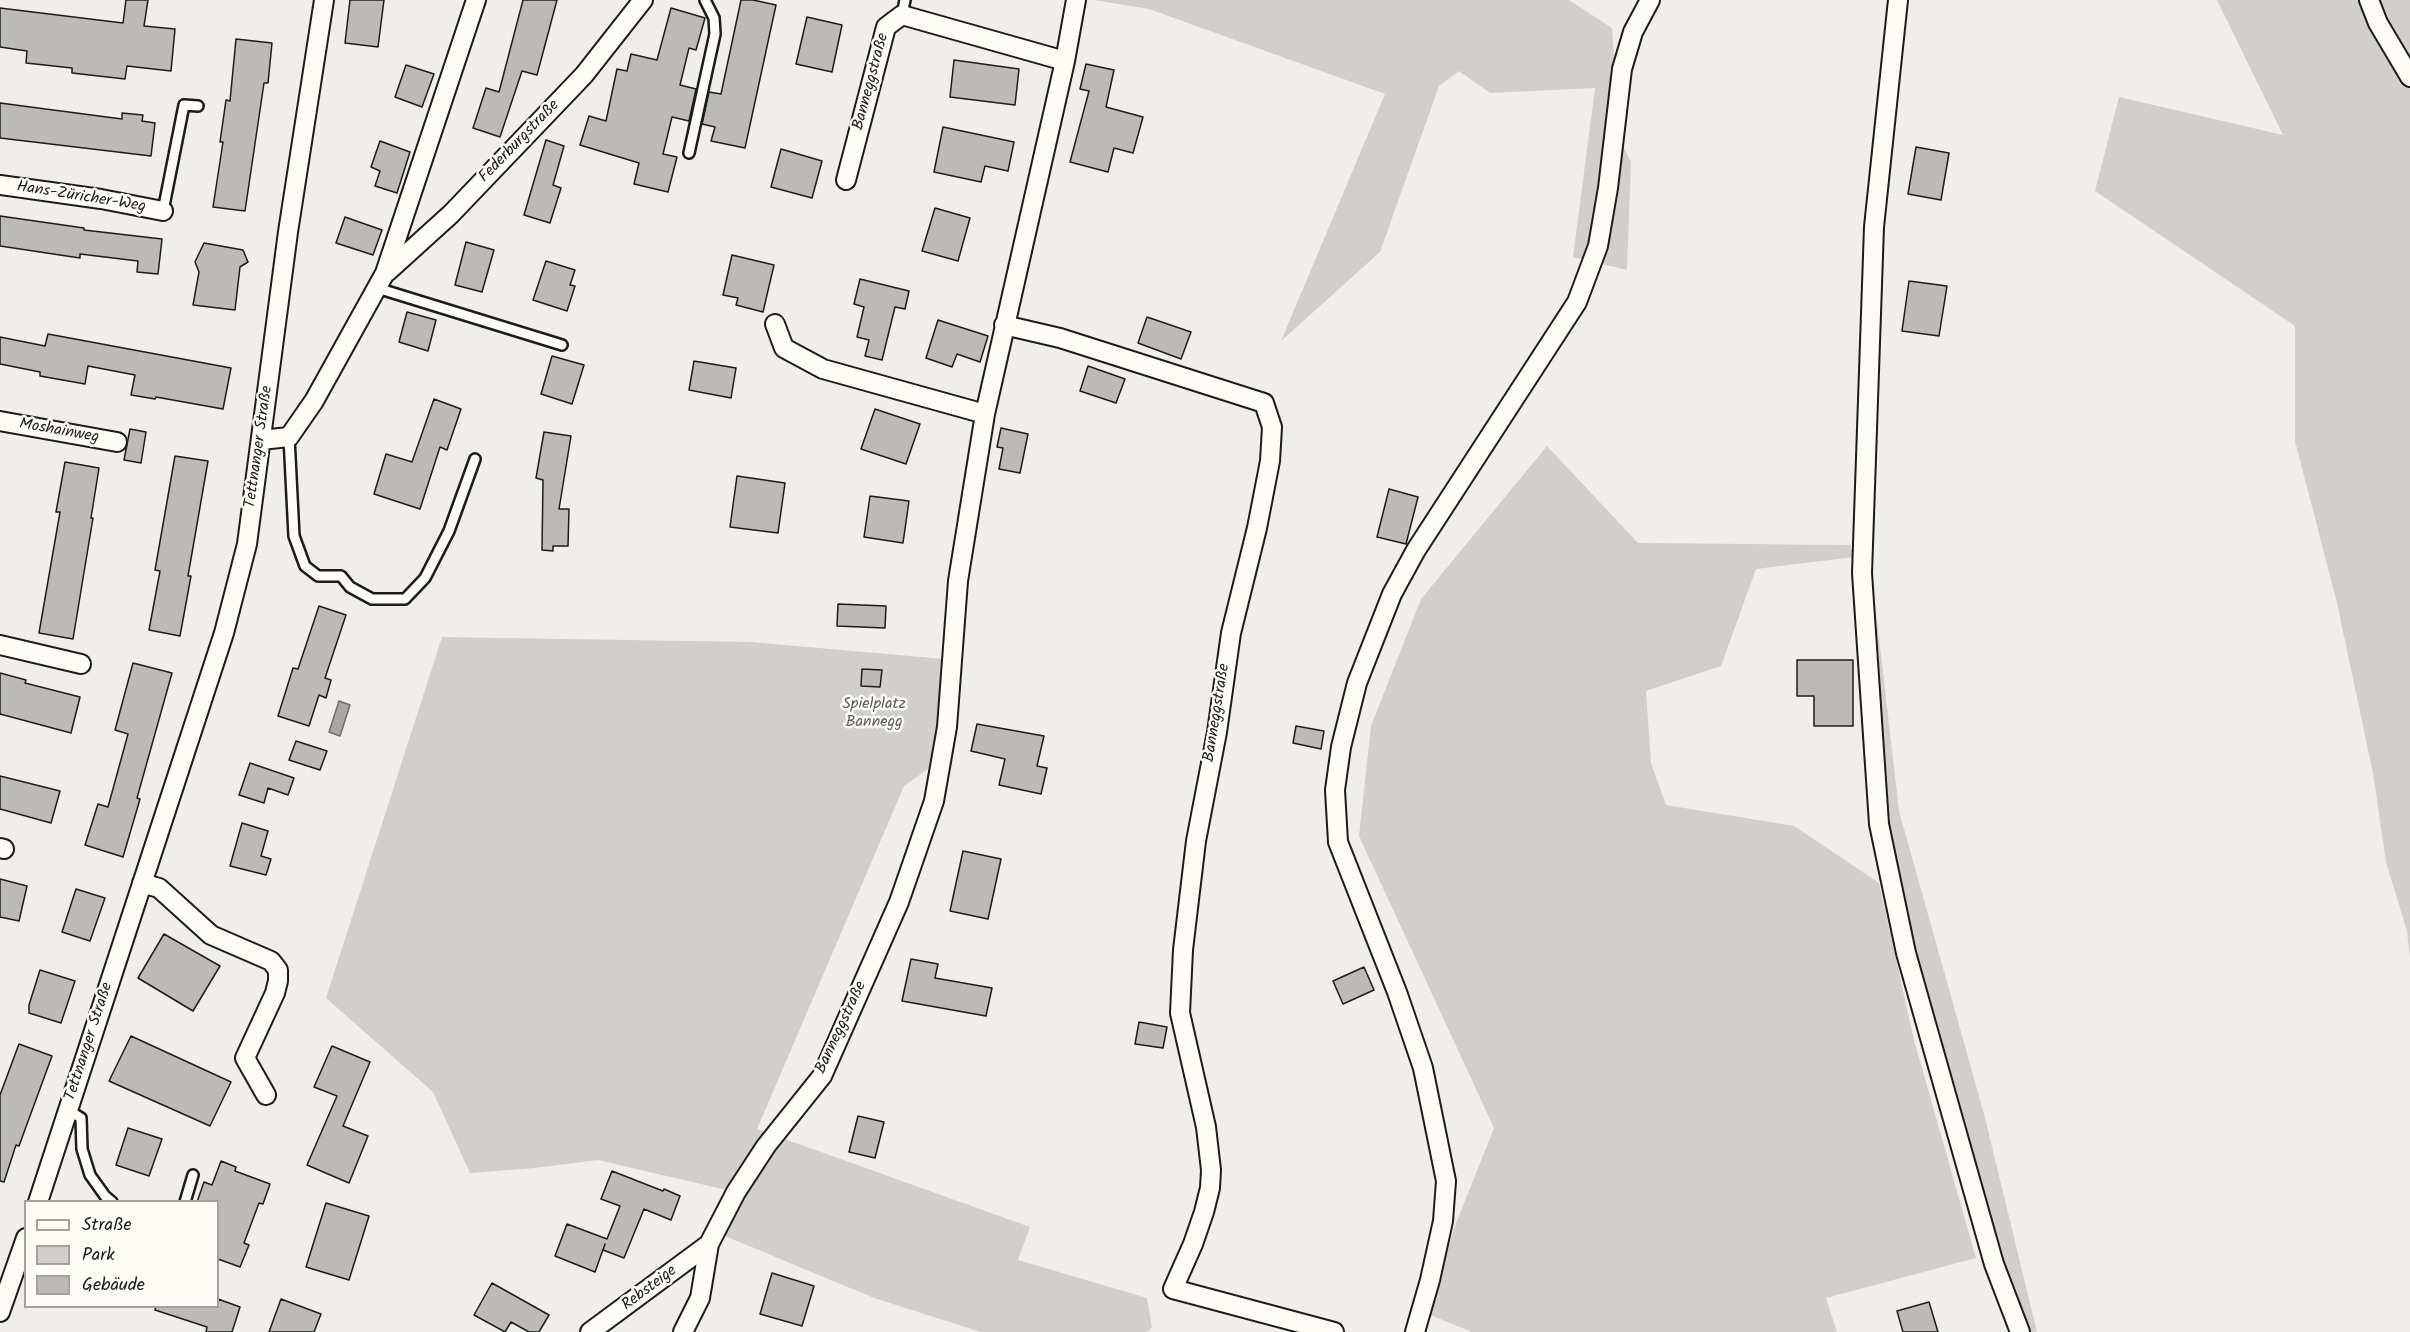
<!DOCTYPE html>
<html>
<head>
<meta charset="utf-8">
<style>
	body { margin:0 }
	#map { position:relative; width:2410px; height:1332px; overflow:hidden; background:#f0eeea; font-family:Kalam,sans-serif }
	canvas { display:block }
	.legend { position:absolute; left:24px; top:1200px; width:195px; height:108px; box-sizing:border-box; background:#fdfcf7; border:2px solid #a3a29f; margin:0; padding:8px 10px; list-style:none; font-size:18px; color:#1c1c1c }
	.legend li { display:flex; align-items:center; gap:12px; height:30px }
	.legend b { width:30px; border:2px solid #a3a29f }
</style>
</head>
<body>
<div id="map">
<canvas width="2410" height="1332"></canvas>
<ul class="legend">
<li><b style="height:8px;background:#fdfcf7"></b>Straße</li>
<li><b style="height:16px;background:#d0cfcc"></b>Park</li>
<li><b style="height:16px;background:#bbbab6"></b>Gebäude</li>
</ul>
</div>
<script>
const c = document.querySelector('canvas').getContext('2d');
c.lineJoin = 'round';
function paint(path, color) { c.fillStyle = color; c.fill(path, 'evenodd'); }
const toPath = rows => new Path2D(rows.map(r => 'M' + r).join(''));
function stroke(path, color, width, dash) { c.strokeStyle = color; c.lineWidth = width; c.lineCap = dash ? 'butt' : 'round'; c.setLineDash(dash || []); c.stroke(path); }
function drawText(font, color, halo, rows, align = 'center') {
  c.font = font + ' Kalam,sans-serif'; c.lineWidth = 5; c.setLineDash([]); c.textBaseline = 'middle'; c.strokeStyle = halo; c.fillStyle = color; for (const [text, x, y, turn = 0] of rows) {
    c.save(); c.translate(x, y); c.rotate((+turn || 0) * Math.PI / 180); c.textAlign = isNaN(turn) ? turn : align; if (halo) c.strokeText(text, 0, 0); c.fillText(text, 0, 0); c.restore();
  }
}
paint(toPath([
	[1094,0,1569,0,1612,28,1620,140,1631,162,1627,270,1573,257,1595,88,1490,93,1459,71,1439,86,1380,252,1281,341,1385,94,1149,9],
	[2217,0,2410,0,2410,960,2407,931,2386,862,2373,773,2337,603,2295,441,2295,326,2095,191,2119,97,2283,135],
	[1547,446,1638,543,1850,545,1854,557,1756,569,1721,666,1646,691,1651,763,1666,805,1794,826,1879,883,1914,1040,1976,1258,1826,1298,1837,1332,1472,1332,1428,1314,1453,1231,1494,1128,1359,836,1371,726,1421,599],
	[1876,611,1899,811,1984,1114,2037,1332,2026,1332,1992,1245,1910,934,1889,831],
	[442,637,751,642,944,659,940,715,928,769,904,786,757,1129,1030,1227,1018,1260,1147,1298,1152,1327,1147,1332,981,1332,874,1298,725,1236,735,1192,598,1160,535,1168,470,1173,433,1092,326,998]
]), '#d0cfcc');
const water = toPath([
	[339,701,350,705,340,736,329,732,339,701]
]);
paint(water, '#a8a7a3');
stroke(water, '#706f6d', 1.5);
const building = toPath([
	[126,0,148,0,144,26,175,29,171,71,127,66,125,79,72,73,72,68,26,63,27,51,0,47,0,8,123,23,126,0],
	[350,0,384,0,378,47,345,43,350,0],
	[523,0,557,0,537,75,522,71,500,137,473,128,486,88,499,92,523,0],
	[741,0,753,0,776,5,745,148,711,141,715,127,702,124,709,92,721,94,741,0],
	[671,8,705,18,696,50,689,48,680,85,696,89,689,121,672,117,663,154,677,157,668,192,634,184,639,163,580,145,589,116,606,121,617,69,627,71,631,54,657,60,671,8],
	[807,17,842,25,832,72,796,64,807,17],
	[236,39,272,43,268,83,264,83,245,211,213,207,223,142,220,142,226,100,230,101,236,39],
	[954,60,1019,69,1015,105,950,97,954,60],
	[1086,64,1114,70,1106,107,1143,117,1133,153,1114,148,1108,172,1070,162,1089,91,1080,89,1086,64],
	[406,65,434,74,422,107,395,97,406,65],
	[0,103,122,119,122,113,143,115,142,121,155,123,151,156,0,138,0,103],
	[943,127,1014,142,1008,171,985,166,981,182,934,172,943,127],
	[546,140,564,146,553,185,561,188,550,223,524,215,546,140],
	[380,141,410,152,397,193,375,186,380,171,371,167,380,141],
	[1916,147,1949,153,1941,200,1908,194,1916,147],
	[781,149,822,161,812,198,771,187,781,149],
	[935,208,970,218,958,261,922,251,935,208],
	[0,216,84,228,84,230,162,239,158,274,137,272,138,261,80,254,80,258,0,246,0,216],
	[345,217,382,230,373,255,336,243,345,217],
	[466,242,494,250,482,292,455,285,466,242],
	[204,243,243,250,248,262,240,267,235,310,193,305,199,272,195,262,204,243],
	[732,255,774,265,763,312,736,305,738,298,723,295,732,255],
	[546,261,575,270,570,285,575,286,567,311,533,300,546,261],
	[860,279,909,291,905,309,895,307,882,360,865,356,869,340,857,337,864,307,854,304,860,279],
	[1909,281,1947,286,1939,336,1902,331,1909,281],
	[407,312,436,320,428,351,399,342,407,312],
	[1147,317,1191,332,1181,359,1138,343,1147,317],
	[938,320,988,336,980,362,957,354,952,367,926,358,938,320],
	[48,334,231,368,223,409,156,397,155,399,131,395,135,375,88,366,85,384,40,376,40,372,0,364,0,337,45,346,48,334],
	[552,356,584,365,572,404,541,394,552,356],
	[694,361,736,368,731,398,689,390,694,361],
	[1088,366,1125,379,1116,403,1080,391,1088,366],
	[434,399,461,409,447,450,440,447,420,509,374,494,386,454,412,462,434,399],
	[875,409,920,424,906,464,861,449,875,409],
	[1001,428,1028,434,1020,473,999,469,1003,448,997,447,1001,428],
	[130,429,146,432,141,463,124,460,130,429],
	[544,432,571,436,559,509,569,509,568,546,553,546,553,551,542,550,543,480,536,478,544,432],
	[175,456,208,461,188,576,191,576,180,636,149,630,160,571,155,570,175,456],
	[65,462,99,468,91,518,93,518,73,639,39,633,60,512,56,512,65,462],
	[737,476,785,483,778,533,730,527,737,476],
	[1389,489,1418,497,1406,544,1377,537,1389,489],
	[870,496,909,501,903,543,864,537,870,496],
	[838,604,886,606,885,628,837,626,838,604],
	[319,606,346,615,325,678,331,680,326,698,319,695,309,726,278,716,293,668,298,669,319,606],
	[1797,660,1853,660,1853,726,1814,726,1814,696,1797,696,1797,660],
	[133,663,172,673,137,798,140,799,123,857,85,845,98,804,108,807,128,734,115,730,133,663],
	[862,669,882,670,880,687,861,686,862,669],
	[0,673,26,680,25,683,80,697,71,733,0,714,0,673],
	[977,724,1044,736,1037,766,1047,768,1041,794,999,785,1005,759,971,751,977,724],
	[1296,726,1324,731,1321,749,1293,743,1296,726],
	[296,741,327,751,320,770,289,760,296,741],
	[250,763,294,778,288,795,268,788,264,803,239,795,250,763],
	[0,776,60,791,51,823,0,809,0,776],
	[242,823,268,831,261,856,271,859,266,875,230,866,242,823],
	[963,851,1001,859,988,919,950,911,963,851],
	[0,879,27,886,19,921,0,917,0,879],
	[76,889,105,898,90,941,62,932,76,889],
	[164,934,220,966,193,1011,138,978,164,934],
	[911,959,938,964,935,978,992,988,986,1016,902,1001,911,959],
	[1364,967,1374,990,1343,1004,1333,981,1364,967],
	[40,970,75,981,61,1023,29,1013,29,1005,40,970],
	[1139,1022,1167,1027,1163,1048,1135,1044,1139,1022],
	[131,1036,231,1082,210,1126,109,1081,131,1036],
	[19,1044,52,1056,19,1146,16,1145,4,1182,0,1181,0,1095,19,1044],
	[332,1046,370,1062,343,1126,368,1136,349,1183,307,1165,337,1096,314,1087,332,1046],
	[858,1116,884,1122,875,1158,849,1152,858,1116],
	[128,1128,162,1139,149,1176,116,1165,128,1128],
	[221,1161,236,1167,235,1171,270,1184,263,1204,259,1203,244,1243,249,1245,240,1267,218,1259,218,1202,197,1202,204,1182,212,1185,221,1161],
	[612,1171,663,1191,664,1189,680,1196,671,1220,644,1209,624,1258,603,1250,605,1244,595,1272,555,1256,567,1224,607,1239,620,1206,601,1199,612,1171],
	[326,1203,369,1216,349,1280,306,1267,326,1203],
	[772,1273,814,1286,802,1326,760,1314,772,1273],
	[492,1283,549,1315,539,1332,529,1332,511,1322,505,1332,474,1315,492,1283],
	[218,1299,240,1307,232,1332,206,1332,207,1327,155,1310,156,1306,218,1306,218,1299],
	[281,1299,321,1314,314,1332,269,1332,281,1299],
	[1929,1302,1938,1332,1903,1332,1897,1311,1929,1302]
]);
paint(building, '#bbbab6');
stroke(building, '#1c1c1c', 1.5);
const service = toPath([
	[902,15,905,0],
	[689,153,715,34,714,18,705,0],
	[163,211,184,105,198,106],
	[377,288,562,345],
	[289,437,294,536,305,566,318,576,341,576,350,587,372,599,405,599,425,578,449,531,475,459],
	[68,1110,81,1118,82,1149,90,1175,105,1196,112,1202],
	[185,1202,193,1175]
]);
const minor = toPath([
	[1898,0,1874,227,1862,573,1879,824,1906,953,1994,1264,2020,1332],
	[2369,0,2378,23,2410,77],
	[846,180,886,27,902,15,1065,61],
	[0,185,101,199,163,211],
	[387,272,451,214,584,75,643,0],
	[775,324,784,348,823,369,985,414],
	[1004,325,1060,338,1264,403,1272,427,1270,461,1257,528,1231,633,1217,732,1196,841,1183,950,1180,1013,1206,1127,1211,1170,1210,1188,1204,1212,1193,1244,1173,1289,1334,1332],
	[0,421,117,442],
	[261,440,289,437,314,401,385,273,476,0],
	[0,645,81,664],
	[0,848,4,849],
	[142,883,159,888,211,935,271,961,278,970,278,981,275,993,245,1058,266,1095],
	[38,1202,224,633,247,544,288,232,324,0],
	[0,1312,26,1238],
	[590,1332,709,1244],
	[683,1332,700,1298,709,1244,736,1192,766,1146,822,1076,899,902,934,801,947,727,958,581,985,414,1065,61,1076,0],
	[1415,1332,1430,1280,1443,1221,1446,1181,1423,1068,1397,992,1338,842,1335,790,1341,747,1357,683,1392,594,1416,550,1577,302,1598,246,1608,188,1622,69,1633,32,1650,0]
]);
stroke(service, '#1c1c1c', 14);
stroke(minor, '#1c1c1c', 22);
stroke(service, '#fdfcf7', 9);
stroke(minor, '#fdfcf7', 18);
drawText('16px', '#1c1c1c', '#fdfcf7', [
	["Banneggstraße",872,82,-75],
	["Federburgstraße",520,142,-46],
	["Hans-Züricher-Weg",81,198,9],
	["Moshainweg",59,432,10],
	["Tettnanger Straße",260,447,-82],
	["Banneggstraße",1218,713,-81],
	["Banneggstraße",842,1028,-65],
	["Tettnanger Straße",90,1042,-72],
	["Rebsteige",650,1289,-37]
]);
drawText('16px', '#5b5b5a', '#fdfcf7', [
	["Spielplatz",874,705],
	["Bannegg",874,723]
]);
</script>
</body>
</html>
